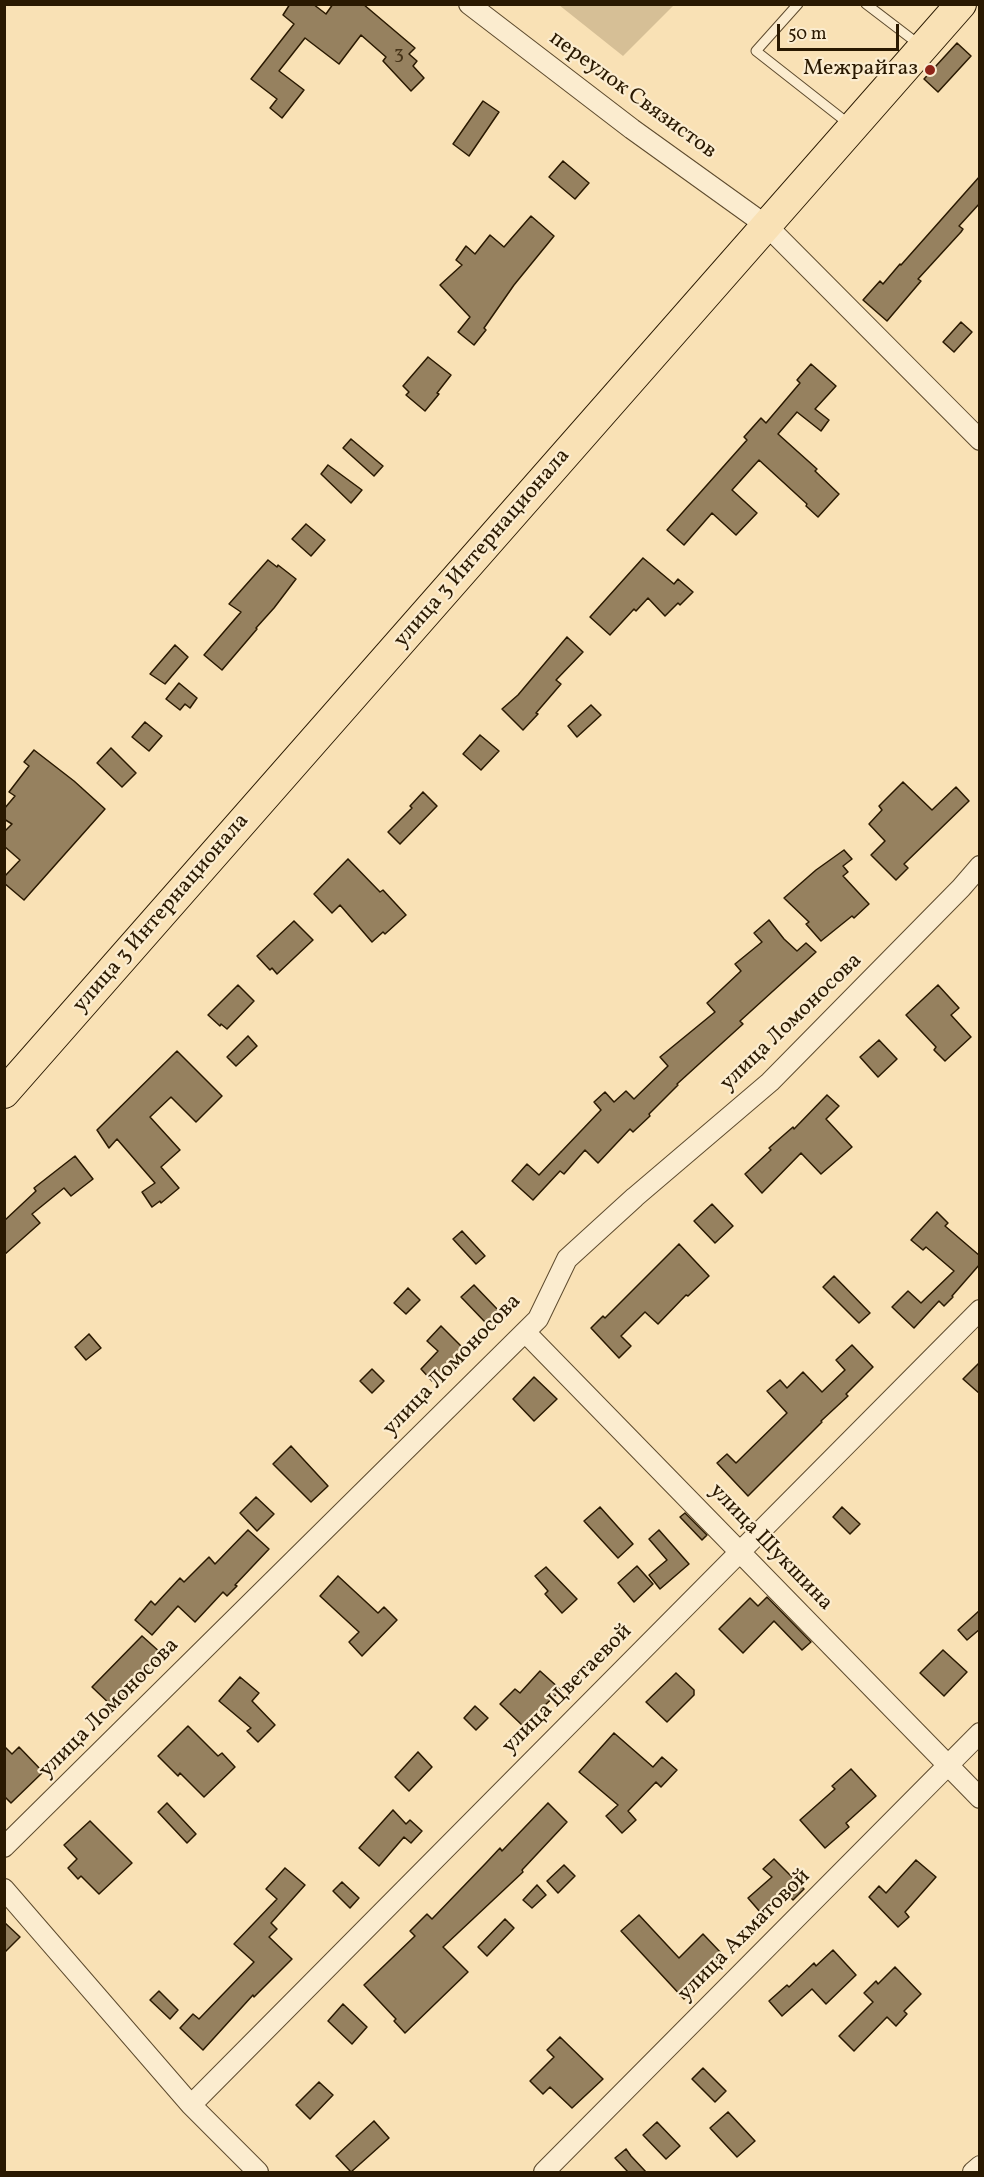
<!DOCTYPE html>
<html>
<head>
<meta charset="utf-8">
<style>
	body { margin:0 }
	#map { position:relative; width:984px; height:2177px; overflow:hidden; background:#f9e1b5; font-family:Vollkorn,serif }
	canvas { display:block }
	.frame { position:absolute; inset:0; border:6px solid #2a1901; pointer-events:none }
	.scale { position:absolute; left:777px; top:24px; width:122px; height:27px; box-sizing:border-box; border:3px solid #2a1901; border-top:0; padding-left:8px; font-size:18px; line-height:21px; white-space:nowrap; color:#2a1901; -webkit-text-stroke:4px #fbeccf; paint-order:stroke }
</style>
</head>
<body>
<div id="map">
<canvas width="984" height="2177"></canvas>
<div class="frame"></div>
<div class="scale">50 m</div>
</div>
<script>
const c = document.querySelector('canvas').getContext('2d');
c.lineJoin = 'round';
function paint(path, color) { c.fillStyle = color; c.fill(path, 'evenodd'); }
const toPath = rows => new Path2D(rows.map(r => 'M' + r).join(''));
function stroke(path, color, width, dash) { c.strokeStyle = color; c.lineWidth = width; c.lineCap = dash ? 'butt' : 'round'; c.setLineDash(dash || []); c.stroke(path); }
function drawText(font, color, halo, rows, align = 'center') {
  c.font = font + ' Vollkorn,serif'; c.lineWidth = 4.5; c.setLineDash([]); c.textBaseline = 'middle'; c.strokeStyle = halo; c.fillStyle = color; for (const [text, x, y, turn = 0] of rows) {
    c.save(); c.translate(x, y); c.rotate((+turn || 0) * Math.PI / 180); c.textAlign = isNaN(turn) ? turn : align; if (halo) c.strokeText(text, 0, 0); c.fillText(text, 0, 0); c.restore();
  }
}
paint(toPath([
	[559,5,674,5,623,56]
]), '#d6bf96');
const building = toPath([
	[290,4,313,4,326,14,333,4,363,4,415,48,409,54,417,61,413,66,424,78,411,91,383,61,386,57,361,35,339,64,305,38,279,71,304,90,282,118,270,108,277,99,251,79,294,24,283,15,290,4],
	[957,43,971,56,938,92,924,79,957,43],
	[483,101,499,112,469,156,453,144,483,101],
	[563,161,589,183,575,199,549,177,563,161],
	[980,176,980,203,959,226,963,229,961,232,918,279,921,281,887,321,863,300,880,281,883,284,900,264,901,265,980,176],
	[531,216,554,236,514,285,484,328,486,330,474,345,458,332,470,317,440,285,462,265,456,260,466,246,475,254,490,235,504,247,531,216],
	[961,322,972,332,954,352,943,342,961,322],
	[428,357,451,375,437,393,439,394,425,411,406,395,409,392,403,386,428,357],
	[811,364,836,386,815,409,829,420,821,431,797,412,778,434,817,469,815,471,839,494,818,517,806,506,807,504,759,460,732,490,757,513,736,535,712,513,684,545,667,530,747,440,744,437,761,418,766,423,800,383,797,380,811,364],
	[351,439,383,466,374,476,343,448,351,439],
	[328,465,362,490,351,503,321,474,328,465],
	[306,524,325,540,311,556,292,539,306,524],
	[643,558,674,584,678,579,693,592,680,605,678,603,665,616,648,598,636,611,634,609,610,635,590,617,643,558],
	[268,560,277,567,278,565,296,579,274,608,256,628,257,629,222,670,204,655,241,612,229,604,268,560],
	[567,637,583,652,556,680,561,684,536,713,538,714,523,730,502,709,518,695,567,637],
	[175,645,188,657,165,684,150,674,175,645],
	[179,683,197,698,190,708,185,704,180,710,166,699,179,683],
	[591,705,601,715,577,737,568,726,591,705],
	[145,722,162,736,149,751,132,737,145,722],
	[480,735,499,751,481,770,463,754,480,735],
	[111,748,136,773,122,787,97,763,111,748],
	[34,750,74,781,105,809,24,900,4,883,4,877,20,860,4,846,4,832,12,824,4,819,4,809,15,796,9,792,29,766,24,762,34,750],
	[903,782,932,810,956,787,969,801,904,864,908,868,896,880,871,855,885,841,869,824,882,810,879,806,903,782],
	[423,792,437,806,400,844,388,832,412,808,410,806,423,792],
	[844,850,852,859,843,866,848,872,843,876,869,904,854,918,852,916,821,941,806,924,809,922,784,898,816,870,844,850],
	[348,859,380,892,383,890,406,915,385,934,383,932,372,942,340,905,332,913,314,894,348,859],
	[769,920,784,939,797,951,806,943,816,952,740,1021,743,1024,677,1084,678,1085,649,1114,650,1116,633,1132,630,1129,598,1163,585,1150,564,1174,560,1171,533,1200,512,1181,527,1164,539,1175,601,1110,594,1102,605,1092,614,1102,626,1091,634,1099,668,1066,660,1057,715,1012,707,1003,741,971,735,964,762,942,754,933,769,920],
	[294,921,313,940,277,974,272,968,270,970,257,956,294,921],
	[238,985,254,1001,227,1029,221,1024,220,1026,208,1015,238,985],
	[938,985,959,1008,951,1015,971,1037,945,1061,934,1050,936,1047,906,1015,938,985],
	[248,1036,257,1046,236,1066,227,1057,248,1036],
	[879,1040,897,1059,878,1077,860,1057,879,1040],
	[177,1051,222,1096,196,1122,171,1097,150,1117,180,1150,161,1167,179,1188,161,1203,160,1201,152,1207,142,1192,155,1183,117,1139,109,1148,97,1130,177,1051],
	[827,1095,839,1106,826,1119,852,1147,821,1174,801,1153,762,1193,745,1174,771,1150,769,1148,793,1127,794,1129,827,1095],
	[75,1156,93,1179,71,1196,64,1188,32,1214,40,1223,4,1255,4,1221,36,1191,34,1188,75,1156],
	[712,1204,733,1226,715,1243,694,1221,712,1204],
	[937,1212,948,1223,945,1226,980,1256,980,1264,952,1296,953,1297,944,1306,939,1301,914,1328,892,1307,908,1291,921,1303,954,1271,926,1247,923,1250,911,1240,937,1212],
	[462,1231,485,1256,476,1264,453,1239,462,1231],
	[679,1244,709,1276,688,1296,686,1295,658,1324,645,1312,621,1336,631,1346,619,1358,591,1328,603,1316,605,1318,679,1244],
	[834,1276,870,1313,859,1323,823,1287,834,1276],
	[474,1285,499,1311,486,1323,461,1297,474,1285],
	[408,1288,420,1300,406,1314,394,1303,408,1288],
	[441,1326,464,1349,432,1381,421,1369,438,1351,427,1341,441,1326],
	[89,1334,101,1348,86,1360,75,1347,89,1334],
	[852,1345,873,1367,846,1394,848,1396,821,1421,822,1422,748,1496,717,1463,727,1454,736,1463,787,1413,767,1391,780,1380,787,1388,803,1372,822,1392,845,1370,836,1360,852,1345],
	[980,1362,980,1394,963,1379,980,1362],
	[372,1369,384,1381,372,1393,360,1381,372,1369],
	[534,1377,557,1399,534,1421,513,1399,534,1377],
	[291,1446,328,1486,311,1502,273,1464,291,1446],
	[256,1497,274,1514,257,1531,240,1513,256,1497],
	[600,1507,633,1544,618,1558,584,1521,600,1507],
	[842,1507,860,1524,850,1534,833,1517,842,1507],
	[685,1513,707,1535,702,1540,680,1517,685,1513],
	[248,1530,269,1549,235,1585,237,1586,227,1596,223,1592,195,1622,178,1606,152,1635,135,1620,151,1601,155,1605,180,1578,184,1582,209,1557,215,1564,248,1530],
	[659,1530,689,1564,660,1589,649,1575,667,1560,649,1539,659,1530],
	[637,1566,653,1584,634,1602,618,1583,637,1566],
	[546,1567,577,1599,562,1613,545,1594,548,1591,535,1576,546,1567],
	[338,1576,378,1613,384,1607,397,1620,362,1656,349,1642,359,1632,320,1596,338,1576],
	[767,1597,811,1642,802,1650,774,1621,743,1653,719,1629,750,1598,758,1606,767,1597],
	[980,1610,980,1629,967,1640,958,1630,980,1610],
	[142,1636,162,1654,113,1707,92,1687,142,1636],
	[943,1650,967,1672,944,1696,920,1673,943,1650],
	[540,1671,561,1690,523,1726,500,1704,515,1689,520,1693,540,1671],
	[676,1673,694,1690,694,1695,667,1722,646,1702,676,1673],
	[240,1677,259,1693,252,1701,275,1725,258,1742,247,1731,251,1728,219,1701,240,1677],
	[475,1706,488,1718,476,1730,464,1718,475,1706],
	[188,1726,218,1756,222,1753,235,1767,204,1797,180,1773,178,1776,158,1756,188,1726],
	[614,1733,653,1767,662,1757,677,1770,661,1787,656,1782,628,1811,636,1820,622,1833,606,1816,618,1805,579,1772,614,1733],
	[4,1746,12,1754,19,1747,43,1772,11,1803,4,1796,4,1746],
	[418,1752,432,1767,409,1791,395,1777,418,1752],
	[851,1769,876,1796,846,1823,849,1827,825,1848,800,1820,835,1789,832,1786,851,1769],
	[167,1803,196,1834,187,1843,158,1812,167,1803],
	[548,1803,567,1822,522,1870,523,1872,443,1947,468,1972,405,2033,394,2021,396,2019,364,1985,415,1936,410,1931,427,1914,432,1919,486,1863,500,1848,502,1851,548,1803],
	[393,1810,406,1824,410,1820,422,1831,411,1843,404,1837,379,1866,359,1848,393,1810],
	[90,1821,132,1863,99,1894,81,1876,78,1879,68,1868,77,1859,64,1845,90,1821],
	[774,1859,804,1889,793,1900,785,1892,761,1913,748,1898,772,1877,763,1869,774,1859],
	[916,1860,936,1877,905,1912,909,1917,898,1927,869,1897,879,1886,886,1893,916,1860],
	[564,1865,575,1876,558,1893,547,1881,564,1865],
	[285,1868,305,1885,271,1923,277,1929,269,1937,292,1959,254,1997,253,1995,203,2050,180,2028,193,2014,199,2019,254,1962,234,1944,277,1899,266,1889,285,1868],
	[342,1882,359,1898,350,1908,333,1891,342,1882],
	[537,1885,546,1895,532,1908,523,1900,537,1885],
	[639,1915,679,1958,703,1934,723,1955,699,1979,702,1982,684,1999,621,1931,639,1915],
	[505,1919,514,1928,487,1956,478,1947,505,1919],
	[4,1922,20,1937,4,1953,4,1922],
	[833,1950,856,1975,826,2004,812,1989,782,2016,769,2001,787,1985,789,1987,814,1963,816,1966,833,1950],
	[895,1967,921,1994,904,2011,907,2014,896,2026,887,2017,854,2051,839,2036,873,2002,864,1993,876,1981,878,1984,895,1967],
	[159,1991,178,2010,170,2019,150,2000,159,1991],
	[343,2004,367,2027,352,2044,328,2021,343,2004],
	[560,2037,603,2079,572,2108,550,2087,543,2094,530,2081,554,2057,547,2050,560,2037],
	[703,2068,726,2091,715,2102,692,2079,703,2068],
	[319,2082,333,2095,310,2119,296,2105,319,2082],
	[728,2112,755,2141,737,2157,710,2128,728,2112],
	[374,2121,389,2138,351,2172,336,2156,374,2121],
	[657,2122,680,2146,666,2159,643,2135,657,2122],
	[626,2149,631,2156,646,2172,628,2172,615,2158,626,2149]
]);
paint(building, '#96815f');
stroke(building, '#2a1901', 1.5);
const lane = toPath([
	[798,4,756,51,849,124],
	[866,4,921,46]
]);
const street = toPath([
	[469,4,632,129,767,226,980,440],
	[525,1332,980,1798],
	[4,1847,538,1319,567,1259,635,1197,770,1082,961,888,980,866],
	[4,1889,191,2105,258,2172],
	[191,2105,980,1310],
	[544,2172,980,1733],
	[973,2172,980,2166]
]);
const primary = toPath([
	[4,1093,961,4]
]);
stroke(lane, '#5e4b2e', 11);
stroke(street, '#5e4b2e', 22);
stroke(primary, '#2a1901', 32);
stroke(lane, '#fbeccf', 9);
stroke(street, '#fbeccf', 20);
stroke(primary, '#f9e1b5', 30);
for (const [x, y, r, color] of [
	[930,70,6,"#8f2418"]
]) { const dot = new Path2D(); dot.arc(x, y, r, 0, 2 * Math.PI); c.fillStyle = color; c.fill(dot); stroke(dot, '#fbeccf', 2); }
drawText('20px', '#453318', null, [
	["3",399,55]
]);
drawText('22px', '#2a1901', '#fbeccf', [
	["Межрайгаз",918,70]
], 'right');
drawText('22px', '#2a1901', '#fbeccf', [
	["переулок Связистов",632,96,36],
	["улица 3 Интернационала",483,549,-49],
	["улица 3 Интернационала",162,914,-49],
	["улица Ломоносова",792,1023,-44],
	["улица Ломоносова",453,1366,-46],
	["улица Шукшина",770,1548,46],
	["улица Цветаевой",568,1690,-45],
	["улица Ломоносова",110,1709,-45],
	["улица Ахматовой",745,1936,-45]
]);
</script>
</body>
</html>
